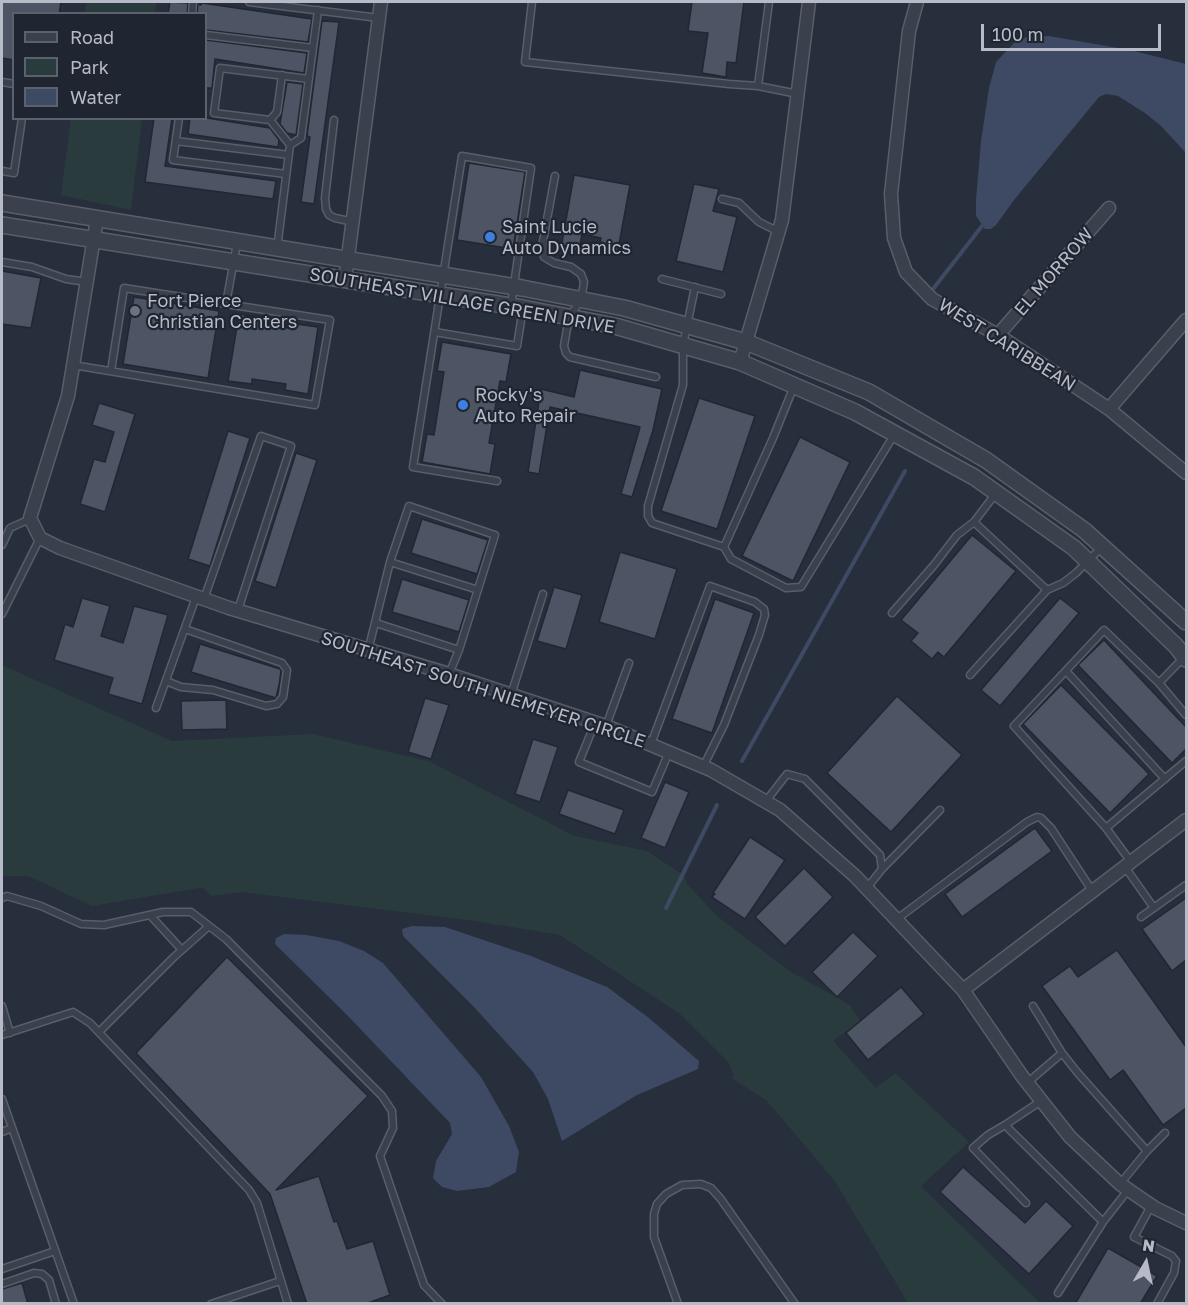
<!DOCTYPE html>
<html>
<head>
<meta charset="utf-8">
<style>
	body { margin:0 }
	#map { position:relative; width:1188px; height:1305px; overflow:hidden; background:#272e3c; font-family:"Golos Text",sans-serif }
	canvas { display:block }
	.frame { position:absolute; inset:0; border:3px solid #b6bbc7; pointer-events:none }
	.legend { position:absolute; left:12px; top:12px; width:195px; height:108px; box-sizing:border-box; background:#1f2531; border:2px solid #5b616d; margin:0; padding:8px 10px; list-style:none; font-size:18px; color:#b6bbc7 }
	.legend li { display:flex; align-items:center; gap:12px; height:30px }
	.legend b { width:30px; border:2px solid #5b616d }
	.north { position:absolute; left:1116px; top:1233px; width:60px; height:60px; -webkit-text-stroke:4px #1f2531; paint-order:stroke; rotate:9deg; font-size:16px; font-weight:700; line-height:24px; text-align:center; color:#b6bbc7 }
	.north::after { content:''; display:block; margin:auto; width:21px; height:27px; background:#b6bbc7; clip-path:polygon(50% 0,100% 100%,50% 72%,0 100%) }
	.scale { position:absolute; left:981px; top:24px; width:180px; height:27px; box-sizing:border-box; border:3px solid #b6bbc7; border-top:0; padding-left:8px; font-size:18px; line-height:21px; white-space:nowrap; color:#b6bbc7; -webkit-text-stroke:4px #1f2531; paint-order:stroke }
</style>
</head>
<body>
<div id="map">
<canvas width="1188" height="1305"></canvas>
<div class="frame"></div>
<ul class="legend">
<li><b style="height:8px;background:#3a404c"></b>Road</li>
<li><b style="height:16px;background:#2a3b3e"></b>Park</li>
<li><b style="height:16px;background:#3e4a63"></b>Water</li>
</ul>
<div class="north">N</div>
<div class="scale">100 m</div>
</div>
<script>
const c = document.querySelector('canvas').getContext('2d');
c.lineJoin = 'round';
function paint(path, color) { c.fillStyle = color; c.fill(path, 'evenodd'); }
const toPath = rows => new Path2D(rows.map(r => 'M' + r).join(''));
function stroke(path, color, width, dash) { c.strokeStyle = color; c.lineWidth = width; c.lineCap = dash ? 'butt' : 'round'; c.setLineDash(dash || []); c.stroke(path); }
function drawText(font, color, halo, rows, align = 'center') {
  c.font = font + ' "Golos Text",sans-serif'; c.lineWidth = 4.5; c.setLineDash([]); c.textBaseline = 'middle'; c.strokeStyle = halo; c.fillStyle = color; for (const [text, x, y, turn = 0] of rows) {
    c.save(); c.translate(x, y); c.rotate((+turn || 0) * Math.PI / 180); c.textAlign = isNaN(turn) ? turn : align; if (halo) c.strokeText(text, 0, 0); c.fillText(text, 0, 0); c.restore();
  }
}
paint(toPath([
	[86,2,157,2,155,13,85,13],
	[71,119,142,119,131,210,61,195],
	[2,665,172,741,313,734,428,761,575,836,647,851,683,875,688,885,717,916,791,972,850,1005,860,1021,833,1041,876,1088,895,1073,969,1142,921,1186,1040,1303,908,1303,834,1180,766,1100,731,1078,734,1076,729,1063,680,1014,560,935,475,921,241,892,211,896,203,888,199,888,92,906,28,876,2,876]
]), '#2a3b3e');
paint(toPath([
	[1049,36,1130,50,1186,64,1186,153,1161,126,1145,113,1118,96,1106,94,1099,97,1014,200,996,225,991,229,985,229,976,216,976,200,981,141,989,88,996,62,1014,43,1027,37],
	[412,926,445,927,531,956,607,987,649,1018,699,1061,698,1069,637,1095,562,1141,548,1099,533,1072,474,1007,403,936,402,929],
	[284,934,307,935,339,941,364,951,383,963,481,1077,509,1126,519,1152,516,1172,489,1187,457,1191,442,1187,433,1178,436,1161,452,1134,450,1123,347,1015,275,944,276,938]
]), '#3e4a63');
stroke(toPath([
	[933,289,982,226],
	[742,761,905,471],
	[666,908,717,805]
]), '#3e4a63', 4);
const building = toPath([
	[2,2,61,2,59,14,14,14,14,60,2,58,2,2],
	[170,2,188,3,187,14,168,14,170,2],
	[692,2,744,2,736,63,727,62,726,77,702,73,708,33,688,31,692,2],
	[202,3,312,19,308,42,206,30,206,14,197,14,198,4,201,5,202,3],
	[322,21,339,22,314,204,301,202,310,137,307,136,322,21],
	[206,40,307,53,304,73,215,59,212,88,206,88,206,40],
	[287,82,303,84,296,135,287,133,280,124,287,82],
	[154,118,172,118,165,166,276,181,273,199,145,182,154,118],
	[190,118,207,118,270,128,279,140,278,147,188,134,190,118],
	[469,163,525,172,513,249,457,240,469,163],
	[574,175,630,185,617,255,599,252,601,238,582,234,579,251,561,248,574,175],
	[694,184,719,189,713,211,737,217,723,272,676,261,694,184],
	[2,271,41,278,31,328,2,324,2,271],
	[134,297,219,311,208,378,123,364,134,297],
	[239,314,262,318,261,324,295,329,296,324,318,327,308,394,285,390,286,384,252,379,252,384,228,381,239,314],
	[442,342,511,354,506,382,500,381,489,443,495,444,490,474,422,462,427,434,434,435,444,372,437,371,442,342],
	[580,370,662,389,653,430,632,497,621,494,640,427,550,407,539,474,528,472,541,389,574,397,580,370],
	[699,398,755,416,717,529,661,511,699,398],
	[99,403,135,414,105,512,80,504,94,459,105,462,114,432,92,425,99,403],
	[228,431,250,438,210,566,188,559,228,431],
	[800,437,850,462,793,581,742,556,800,437],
	[296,453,317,460,276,588,255,581,296,453],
	[422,519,488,540,477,574,411,553,422,519],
	[972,535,1016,571,944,657,938,652,932,659,911,641,918,633,901,620,972,535],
	[620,552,677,569,655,639,599,622,620,552],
	[402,579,469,600,459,632,392,612,402,579],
	[554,587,582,595,566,649,537,641,554,587],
	[82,598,110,606,101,636,123,643,134,606,168,615,142,704,108,694,113,678,54,660,65,624,73,627,82,598],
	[1060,598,1079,613,1000,706,981,690,1060,598],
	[715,599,754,613,712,733,672,719,715,599],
	[1104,640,1186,727,1186,749,1172,763,1078,665,1104,640],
	[200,644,280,669,281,671,279,685,276,698,191,672,200,644],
	[1061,685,1149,774,1110,813,1023,724,1061,685],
	[897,696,962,755,891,832,827,773,897,696],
	[425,698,449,705,431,759,408,752,425,698],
	[226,700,227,729,182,730,181,701,226,700],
	[533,739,558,747,540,802,515,794,533,739],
	[665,782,689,792,665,848,641,838,665,782],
	[568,790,624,810,615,834,559,814,568,790],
	[1035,828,1052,851,962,917,945,894,1035,828],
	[750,837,785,860,745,919,712,897,715,894,713,893,750,837],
	[804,868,833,897,785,946,755,917,804,868],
	[1186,898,1186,960,1172,971,1142,929,1186,898],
	[853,932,878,956,837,997,812,972,853,932],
	[1117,950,1186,1047,1186,1108,1163,1125,1123,1070,1110,1080,1042,986,1070,966,1078,977,1117,950],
	[227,957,368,1096,276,1190,319,1176,334,1222,337,1221,347,1249,373,1241,390,1295,365,1304,307,1304,270,1194,136,1053,227,957],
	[901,987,924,1014,868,1060,846,1033,901,987],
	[963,1167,1025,1223,1046,1201,1073,1226,1029,1274,940,1192,963,1167],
	[1108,1248,1157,1276,1140,1304,1075,1304,1108,1248],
	[22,1283,28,1304,2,1304,2,1289,22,1283]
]);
paint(building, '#4d5464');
stroke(building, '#212733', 1.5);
const service = toPath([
	[249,2,379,18],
	[532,2,525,62,729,84,758,86],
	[769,2,758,86,798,94],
	[192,14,193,2],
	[206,35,313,48],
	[282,75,277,112,270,120,214,113,220,68,309,79],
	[2,82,14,84],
	[179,118,173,160,286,174],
	[270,120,290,145,277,249],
	[334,120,325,198,326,209,329,215,335,218,354,222],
	[176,141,289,155],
	[290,145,301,138,318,10],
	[2,171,14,173,22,118],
	[555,176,543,241,544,257,554,263,571,267,581,274,584,282,581,300,569,317,564,346,566,353,570,357,656,377],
	[722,199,739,203,759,222,779,232],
	[2,262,32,267,66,279,87,282],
	[662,279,721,294],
	[695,287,683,345,683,385,648,506,648,516,652,523,724,547,773,438,794,386],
	[435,332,517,346,523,308],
	[73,365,315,405,330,320,226,304,237,243],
	[111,371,124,288,226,304],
	[497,481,413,467,462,156,531,168,511,305],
	[2,545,10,528,30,519],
	[724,547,731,559,786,588,801,587,894,435],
	[390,562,478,590],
	[1047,590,1063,583,1076,573,1102,547],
	[204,599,261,436,291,446,238,610],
	[892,613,934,565,957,535,974,522],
	[2,614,40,538],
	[376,623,459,650],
	[368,651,390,562,409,506,495,535,459,650,449,674],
	[1066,671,1165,779],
	[970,675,1047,590,974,522,996,493],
	[166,681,181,687,213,690,266,706,277,704,283,697,287,670,282,663,185,629],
	[1159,683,1184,657],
	[511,695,543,594],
	[156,708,196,597],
	[595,723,579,762,652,792,669,752],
	[606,726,629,663],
	[651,744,710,586,755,602,764,609,765,615,759,635,724,725,703,767],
	[766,801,787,774,805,779,880,855,882,869,867,888],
	[1106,828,1186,761],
	[1131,862,1106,828,1014,726,1104,630,1159,683,1186,715],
	[1125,867,1154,908],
	[882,869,940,810],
	[2,898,7,896,41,906,81,924,104,925,163,912,191,912,226,939,382,1096,392,1111,393,1128,380,1156,424,1285,442,1304],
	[150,915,182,950],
	[1141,917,1186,885],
	[897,919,1027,822,1037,817,1041,818,1051,828,1093,892],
	[2,1006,10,1033],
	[1033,1006,1062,1053,1077,1072,1147,1151,1120,1184],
	[99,1032,174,957,209,926],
	[2,1035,73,1012,90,1023,249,1190,257,1203,288,1304],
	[1027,1083,1062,1053],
	[2,1099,74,1304],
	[1041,1101,1005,1125,1103,1222,1128,1190],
	[1005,1125,988,1135,973,1148,1026,1203],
	[2,1132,12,1128],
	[1147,1151,1165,1133],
	[1151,1206,1134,1237,1172,1256,1176,1261,1174,1273,1157,1304],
	[2,1269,55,1251],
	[2,1284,34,1273,42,1274,49,1280,56,1304],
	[1058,1293,1103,1222],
	[211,1304,280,1281],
	[678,1304,654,1237,654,1214,657,1204,666,1194,682,1185,701,1184,711,1188,720,1198,795,1304]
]);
const minor = toPath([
	[917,2,909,31,891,194,894,238,906,272,932,299,998,335,1109,409,1186,473],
	[97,219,68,396,30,518,40,538,60,548,229,608,449,674,606,726,711,770,780,810,855,876,963,990,1022,1076,1070,1137,1120,1184,1155,1208,1186,1223],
	[345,280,381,2],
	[998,335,1109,208],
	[740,362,782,220,809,2],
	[1109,409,1186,320],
	[963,990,1186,820]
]);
const tertiary = toPath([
	[2,203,522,288,624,308,746,342,869,392,986,460,1084,530,1186,622],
	[2,225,523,308,615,326,740,362,855,412,974,477,1074,548,1176,646,1186,659]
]);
stroke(service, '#585e6a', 9);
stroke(minor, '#585e6a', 15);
stroke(tertiary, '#585e6a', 18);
stroke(service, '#3a404c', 6);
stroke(minor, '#3a404c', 12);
stroke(tertiary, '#3a404c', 15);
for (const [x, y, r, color] of [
	[490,237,6,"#3f7fe0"],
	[135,311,6,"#6b7280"],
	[463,405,6,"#3f7fe0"]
]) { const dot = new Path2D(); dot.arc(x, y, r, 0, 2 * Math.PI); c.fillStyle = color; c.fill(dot); stroke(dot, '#1f2531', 2); }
drawText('18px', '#b6bbc7', '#1f2531', [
	["Saint Lucie",502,227],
	["Auto Dynamics",502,248],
	["Fort Pierce",147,301],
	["Christian Centers",147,322],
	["Rocky's",475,395],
	["Auto Repair",475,416]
], 'left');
drawText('18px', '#b6bbc7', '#1f2531', [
	["EL MORROW",1054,272,-49],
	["SOUTHEAST VILLAGE GREEN DRIVE",462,301,10],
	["WEST CARIBBEAN",1007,345,32],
	["SOUTHEAST SOUTH NIEMEYER CIRCLE",483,690,18]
]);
</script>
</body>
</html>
